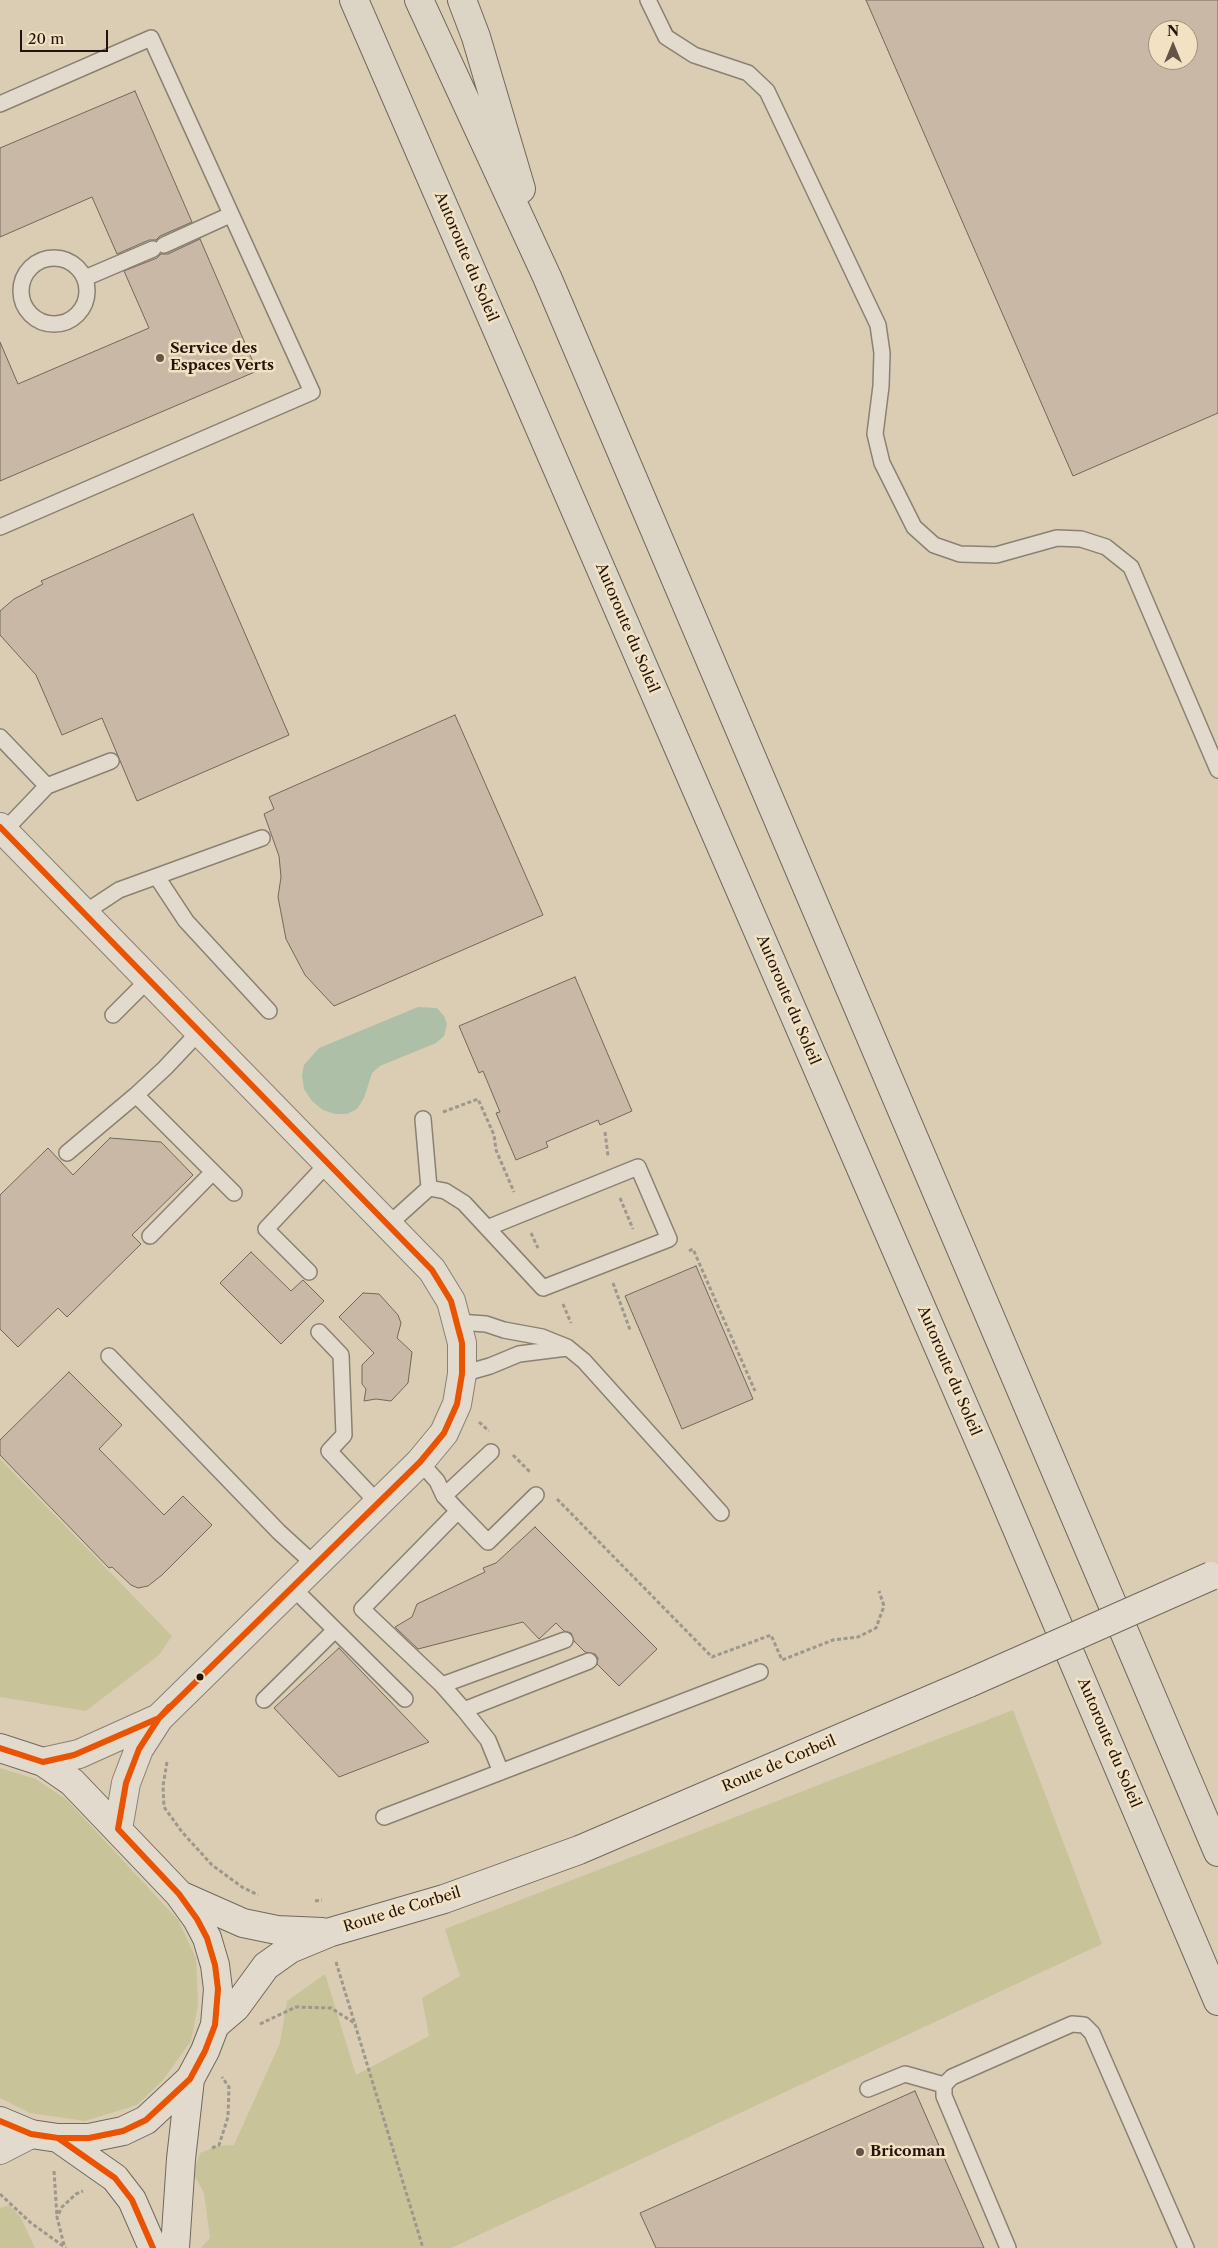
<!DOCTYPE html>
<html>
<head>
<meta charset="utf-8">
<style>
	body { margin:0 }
	#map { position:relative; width:1218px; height:2248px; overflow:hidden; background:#dbcdb3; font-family:"Libre Caslon Text",serif }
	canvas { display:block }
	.north { position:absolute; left:1148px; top:20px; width:50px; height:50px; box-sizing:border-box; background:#f2e2c3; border:1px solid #9e907a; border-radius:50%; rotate:0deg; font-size:14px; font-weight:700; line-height:20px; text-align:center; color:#21140d }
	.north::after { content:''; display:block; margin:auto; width:18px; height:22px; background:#625547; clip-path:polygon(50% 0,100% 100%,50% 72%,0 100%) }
	.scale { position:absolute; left:20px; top:30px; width:88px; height:22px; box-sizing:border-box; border:2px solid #21140d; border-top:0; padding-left:6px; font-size:15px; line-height:18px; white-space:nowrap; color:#21140d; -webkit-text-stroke:4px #f2e2c3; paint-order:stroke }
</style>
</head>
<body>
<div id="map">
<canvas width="1218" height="2248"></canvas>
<div class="north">N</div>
<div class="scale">20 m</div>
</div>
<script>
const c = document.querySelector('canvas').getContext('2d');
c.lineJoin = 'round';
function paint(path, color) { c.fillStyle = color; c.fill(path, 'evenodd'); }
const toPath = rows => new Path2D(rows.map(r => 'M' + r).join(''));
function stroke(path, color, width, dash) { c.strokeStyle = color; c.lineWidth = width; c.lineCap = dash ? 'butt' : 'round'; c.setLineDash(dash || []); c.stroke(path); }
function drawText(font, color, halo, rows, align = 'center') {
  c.font = font + ' "Libre Caslon Text",serif'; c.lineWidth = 5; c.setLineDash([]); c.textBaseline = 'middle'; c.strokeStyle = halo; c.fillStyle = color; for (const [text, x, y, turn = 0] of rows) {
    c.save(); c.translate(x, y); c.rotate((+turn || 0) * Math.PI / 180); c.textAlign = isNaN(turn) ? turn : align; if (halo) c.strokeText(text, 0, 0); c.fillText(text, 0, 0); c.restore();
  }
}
paint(toPath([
	[0,1459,172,1636,159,1655,86,1711,0,1697],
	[1013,1710,1102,1944,451,2248,201,2248,210,2238,204,2193,193,2173,200,2153,217,2146,234,2145,280,2043,287,2001,325,1974,356,2075,429,2036,422,1998,460,1976,445,1929],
	[0,1768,36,1779,67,1800,178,1920,196,1958,198,2005,191,2041,163,2080,137,2105,85,2121,30,2113,0,2098],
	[9,2205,21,2218,35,2248,0,2248,0,2208]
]), '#c9c399');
paint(toPath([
	[418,1007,437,1008,444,1016,447,1024,444,1036,436,1043,380,1066,372,1073,364,1098,357,1109,347,1114,335,1114,323,1110,312,1101,304,1089,302,1075,304,1065,319,1048]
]), '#adbfa6');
const building = toPath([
	[866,0,1218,0,1218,413,1073,476,866,0],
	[1158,30,1188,30,1188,60,1158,60,1158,30],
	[135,91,192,222,160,236,156,240,149,240,117,254,92,197,0,237,0,148,135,91],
	[200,239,257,371,0,481,0,342,18,384,149,328,124,271,157,258,161,254,168,254,200,239],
	[193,514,289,735,137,801,102,718,62,735,36,675,0,635,0,611,14,599,43,584,41,581,193,514],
	[455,715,543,915,334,1006,305,975,286,939,278,897,281,877,279,856,264,814,274,809,269,797,455,715],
	[575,977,632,1111,600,1125,598,1120,546,1142,548,1147,516,1160,496,1113,500,1112,483,1071,479,1073,459,1026,575,977],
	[110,1138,161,1142,193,1175,132,1235,141,1244,67,1317,58,1308,18,1347,0,1329,0,1195,48,1148,73,1175,110,1138],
	[251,1252,291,1291,303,1280,324,1301,281,1344,220,1283,251,1252],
	[696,1266,753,1399,682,1429,625,1296,696,1266],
	[363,1293,379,1294,398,1315,401,1323,397,1338,412,1352,408,1383,391,1401,376,1399,364,1401,366,1389,362,1384,362,1365,374,1353,339,1317,363,1293],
	[69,1372,122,1425,99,1449,164,1515,183,1496,212,1525,162,1575,148,1586,138,1588,131,1585,112,1567,109,1568,0,1455,0,1440,69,1372],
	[535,1527,657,1649,619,1686,597,1664,598,1658,595,1654,585,1652,574,1641,571,1633,564,1631,556,1623,539,1639,523,1622,418,1649,395,1627,412,1617,417,1604,485,1572,483,1568,496,1563,535,1527],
	[339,1648,429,1742,339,1777,274,1708,339,1648],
	[915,2091,984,2248,656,2248,640,2213,915,2091]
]);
paint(building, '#c9b8a5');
stroke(building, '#71685c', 1);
const lane = toPath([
	[648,0,666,37,694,55,748,73,767,91,878,325,882,353,881,386,875,434,882,463,914,527,934,545,960,554,996,555,1057,538,1081,539,1106,547,1131,567,1218,770],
	[0,104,151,38,312,392,0,527],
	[164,245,230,215],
	'21 291a33 33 0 1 1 66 0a33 33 0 1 1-66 0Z',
	[85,278,153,249],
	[0,737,47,786],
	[4,831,47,786,111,761],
	[157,877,186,921,269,1011],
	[84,913,119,890,262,838],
	[113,1015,149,979],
	[136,1095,234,1193],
	[67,1153,136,1095,165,1068,200,1031],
	[429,1188,445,1191,464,1203,543,1288,669,1239,638,1167,487,1228],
	[388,1225,429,1188,423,1119],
	[150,1236,213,1172],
	[309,1272,266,1229,328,1163],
	[458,1322,486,1324,504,1330,542,1337,567,1347,584,1361,721,1513],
	[319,1332,341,1355,344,1435,329,1451,377,1502],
	[109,1356,279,1532,314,1564],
	[462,1374,490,1366,519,1354,567,1348],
	[420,1462,437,1481,444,1496,458,1511,362,1609,442,1685,464,1710,488,1740,501,1772],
	[444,1496,491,1452],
	[458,1511,488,1542,536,1495],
	[291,1586,405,1699],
	[442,1685,565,1640],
	[264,1700,335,1630],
	[464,1710,589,1661],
	[384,1817,760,1672],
	[868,2089,905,2074,944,2085],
	[1008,2248,944,2096,944,2085,952,2077,1072,2024,1084,2025,1092,2033,1186,2248]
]);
const street = toPath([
	[0,827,432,1270,451,1301,462,1343,462,1374,457,1404,444,1433,420,1462,159,1718,139,1749,126,1783,118,1829],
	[43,1762,79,1754,159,1718],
	[0,2150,31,2134]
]);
const secondary = toPath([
	[0,1748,43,1762,72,1782,179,1894,197,1919,207,1938,215,1965,218,1989,215,2025,205,2051,190,2079,146,2120,123,2131,89,2138,58,2138,31,2134,0,2121],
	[182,1896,243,1923,277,1930,322,1932],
	[215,2025,236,2007,266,1966,290,1949,331,1932,444,1899,579,1850,969,1683],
	[58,2138,115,2178,132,2200,153,2248],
	[175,2248,181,2159,190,2079]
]);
const highway = toPath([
	[354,0,994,1475,1218,2001],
	[419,0,547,277,1218,1852],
	[462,0,476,37,521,189]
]);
stroke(lane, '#8b8172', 18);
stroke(street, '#8b8172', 30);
stroke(secondary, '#71685c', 30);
stroke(highway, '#71685c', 30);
stroke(toPath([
	[443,1112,478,1099,494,1135,496,1150,514,1192],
	[605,1132,608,1156],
	[620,1198,633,1229],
	[531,1233,538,1248],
	[689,1251,693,1249,755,1391],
	[613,1283,630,1330],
	[563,1304,571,1323],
	[479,1422,489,1431],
	[513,1455,531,1473],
	[557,1499,712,1657,771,1635,782,1660,833,1640,858,1637,876,1628,884,1606,879,1591],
	[167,1762,163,1786,164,1807,182,1832,212,1865,242,1887,258,1895],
	[315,1901,322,1900],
	[336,1962,423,2248],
	[260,2024,296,2007,331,2008,356,2024],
	[212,2148,219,2145,228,2117,229,2087,222,2077],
	[54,2171,57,2217],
	[0,2194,31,2223,66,2248],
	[64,2245,57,2217,62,2207,76,2194,83,2191]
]), '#9d978d', 3, [4, 2.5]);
stroke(lane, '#e2dbcd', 15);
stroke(street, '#e2dbcd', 28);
stroke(secondary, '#e2dbcd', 28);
stroke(highway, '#dcd5c6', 28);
const secondaryBridge = toPath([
	[969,1683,1211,1576]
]);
stroke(secondaryBridge, '#71685c', 30, []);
stroke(secondaryBridge, '#e2dbcd', 28);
stroke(toPath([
	[0,827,432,1270,451,1301,462,1343,462,1374,457,1404,444,1433,420,1462,159,1718,139,1749,126,1783,118,1829,179,1894,197,1919,207,1938,215,1965,218,1989,215,2025,205,2051,190,2079,146,2120,123,2131,89,2138,58,2138,31,2134,0,2121],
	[0,1748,43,1762,74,1755,159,1718,169,1707],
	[38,2135,58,2138,115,2178,132,2200,153,2248]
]), '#e95301', 6);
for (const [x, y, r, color] of [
	[160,358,5,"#625547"],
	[200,1677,4.5,"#21140d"],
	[860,2152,5,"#625547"]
]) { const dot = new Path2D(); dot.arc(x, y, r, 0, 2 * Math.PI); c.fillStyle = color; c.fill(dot); stroke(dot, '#f2e2c3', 2); }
drawText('15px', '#21140d', '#f2e2c3', [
	["Autoroute du Soleil",466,257,67],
	["Autoroute du Soleil",627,628,67],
	["Autoroute du Soleil",788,1000,67],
	["Autoroute du Soleil",949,1371,67],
	["Autoroute du Soleil",1109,1743,67],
	["Route de Corbeil",779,1764,-23],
	["Route de Corbeil",402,1910,-17]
]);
drawText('bold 15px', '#21140d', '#f2e2c3', [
	["Service des",170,349],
	["Espaces Verts",170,366],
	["Bricoman",870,2152]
], 'left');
</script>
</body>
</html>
